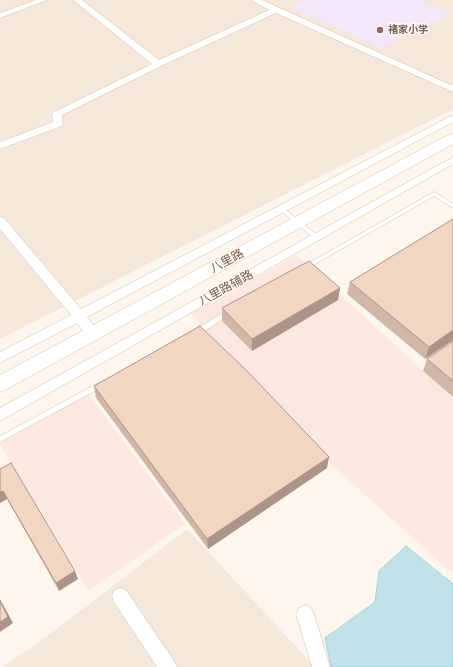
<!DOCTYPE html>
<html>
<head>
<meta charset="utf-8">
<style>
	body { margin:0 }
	canvas { display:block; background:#fdf6ec }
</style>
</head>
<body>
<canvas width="453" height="667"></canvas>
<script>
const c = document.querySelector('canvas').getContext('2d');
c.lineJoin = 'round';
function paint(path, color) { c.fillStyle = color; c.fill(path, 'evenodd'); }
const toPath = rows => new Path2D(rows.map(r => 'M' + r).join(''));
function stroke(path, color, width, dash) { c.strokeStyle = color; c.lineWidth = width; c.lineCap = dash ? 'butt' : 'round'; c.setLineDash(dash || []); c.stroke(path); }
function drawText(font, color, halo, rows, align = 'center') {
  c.font = font + ' "Asap Condensed","Noto Sans SC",sans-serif'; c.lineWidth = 3; c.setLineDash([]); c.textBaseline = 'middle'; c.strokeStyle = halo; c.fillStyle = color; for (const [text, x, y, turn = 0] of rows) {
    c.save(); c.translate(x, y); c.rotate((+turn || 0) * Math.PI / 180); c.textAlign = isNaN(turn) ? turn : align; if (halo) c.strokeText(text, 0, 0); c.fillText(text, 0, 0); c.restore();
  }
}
paint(toPath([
	[0,0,453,0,453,109,0,339],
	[187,529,315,667,2,667,45,638]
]), '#f5e8da');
paint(toPath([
	[297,255,453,398,453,574,313,448,190,313],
	[87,392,185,524,89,591,0,444,0,442]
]), '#fde8e0');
paint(toPath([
	[305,0,420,0,452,13,381,48,291,8]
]), '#f3e8fa');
const water = toPath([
	[406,546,453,584,453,667,331,667,325,638,375,602,379,571,406,546]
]);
paint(water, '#bfe3e8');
stroke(water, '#a5d3da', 1);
const service = toPath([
	[434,192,453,204,453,208,434,196,308,268,306,269,303,267,304,266,434,192],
	[282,207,318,236,319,237,318,238,314,238,280,210,279,209,280,208,282,207],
	[227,310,229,310,232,312,231,314,198,335,194,335,193,333,194,331,227,310],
	[100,382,102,383,103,385,102,387,0,442,0,436,100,382]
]);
const minor = toPath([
	[36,0,47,0,0,18,0,13,36,0],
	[73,0,82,0,159,60,269,10,251,0,262,0,453,86,453,92,276,13,161,66,62,115,63,124,62,126,0,149,0,142,53,122,52,114,54,112,152,64,73,0],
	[453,115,453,122,87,317,99,333,98,337,93,338,88,337,77,323,0,363,0,352,71,315,0,229,0,217,4,218,81,309,453,115],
	[453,157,453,164,0,421,0,408,453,157],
	[120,588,126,590,174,661,177,667,157,667,114,602,112,596,114,590,120,588],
	[305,605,311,608,314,614,330,667,312,667,296,614,299,608,305,605]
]);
const secondary = toPath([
	[453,134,453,144,7,389,0,392,0,375,448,135,453,134]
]);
stroke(service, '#d1beb0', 1);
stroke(minor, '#d1beb0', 1);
stroke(secondary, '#d6c0b0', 1);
paint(service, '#fff');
paint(minor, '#fff');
paint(secondary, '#fff');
paint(toPath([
	[350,282,453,340,425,359,347,294],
	[338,300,252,351,222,321,222,308],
	[453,341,453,397,423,371,427,359],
	[94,386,327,468,208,549,96,398],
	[0,469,78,579,59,591,7,499,0,503]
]), '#d1b7a8');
paint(toPath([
	[340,288,338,300,252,351,252,339],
	[453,330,453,340,425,359,429,347],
	[329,457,327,468,208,549,207,539],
	[3,491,7,499,0,503,0,492],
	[75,571,78,579,59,591,56,583],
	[0,599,13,623,0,632]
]), '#aa9588');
const building = toPath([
	[453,219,453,330,429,347,350,282,453,219],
	[309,261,340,288,252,339,222,308,309,261],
	[200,326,247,371,329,457,207,539,94,386,200,326],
	[453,341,453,381,427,359,453,341],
	[11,463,75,571,56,583,3,491,0,492,0,469,11,463],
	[0,601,8,617,0,622,0,601]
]);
paint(building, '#f3d5c3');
stroke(building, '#aa9588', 1);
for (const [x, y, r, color] of [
	[380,30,4,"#8d6e63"]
]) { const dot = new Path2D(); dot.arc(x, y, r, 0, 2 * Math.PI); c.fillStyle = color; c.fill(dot); stroke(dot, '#fffaf3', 1.5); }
drawText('bold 10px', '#785e54', '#fffaf3', [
	["褚家小学",388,30]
], 'left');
drawText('12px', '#7a5c4d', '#fffaf3', [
	["八里路",227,261,-29],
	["八里路辅路",226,288,-29]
]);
</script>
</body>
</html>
